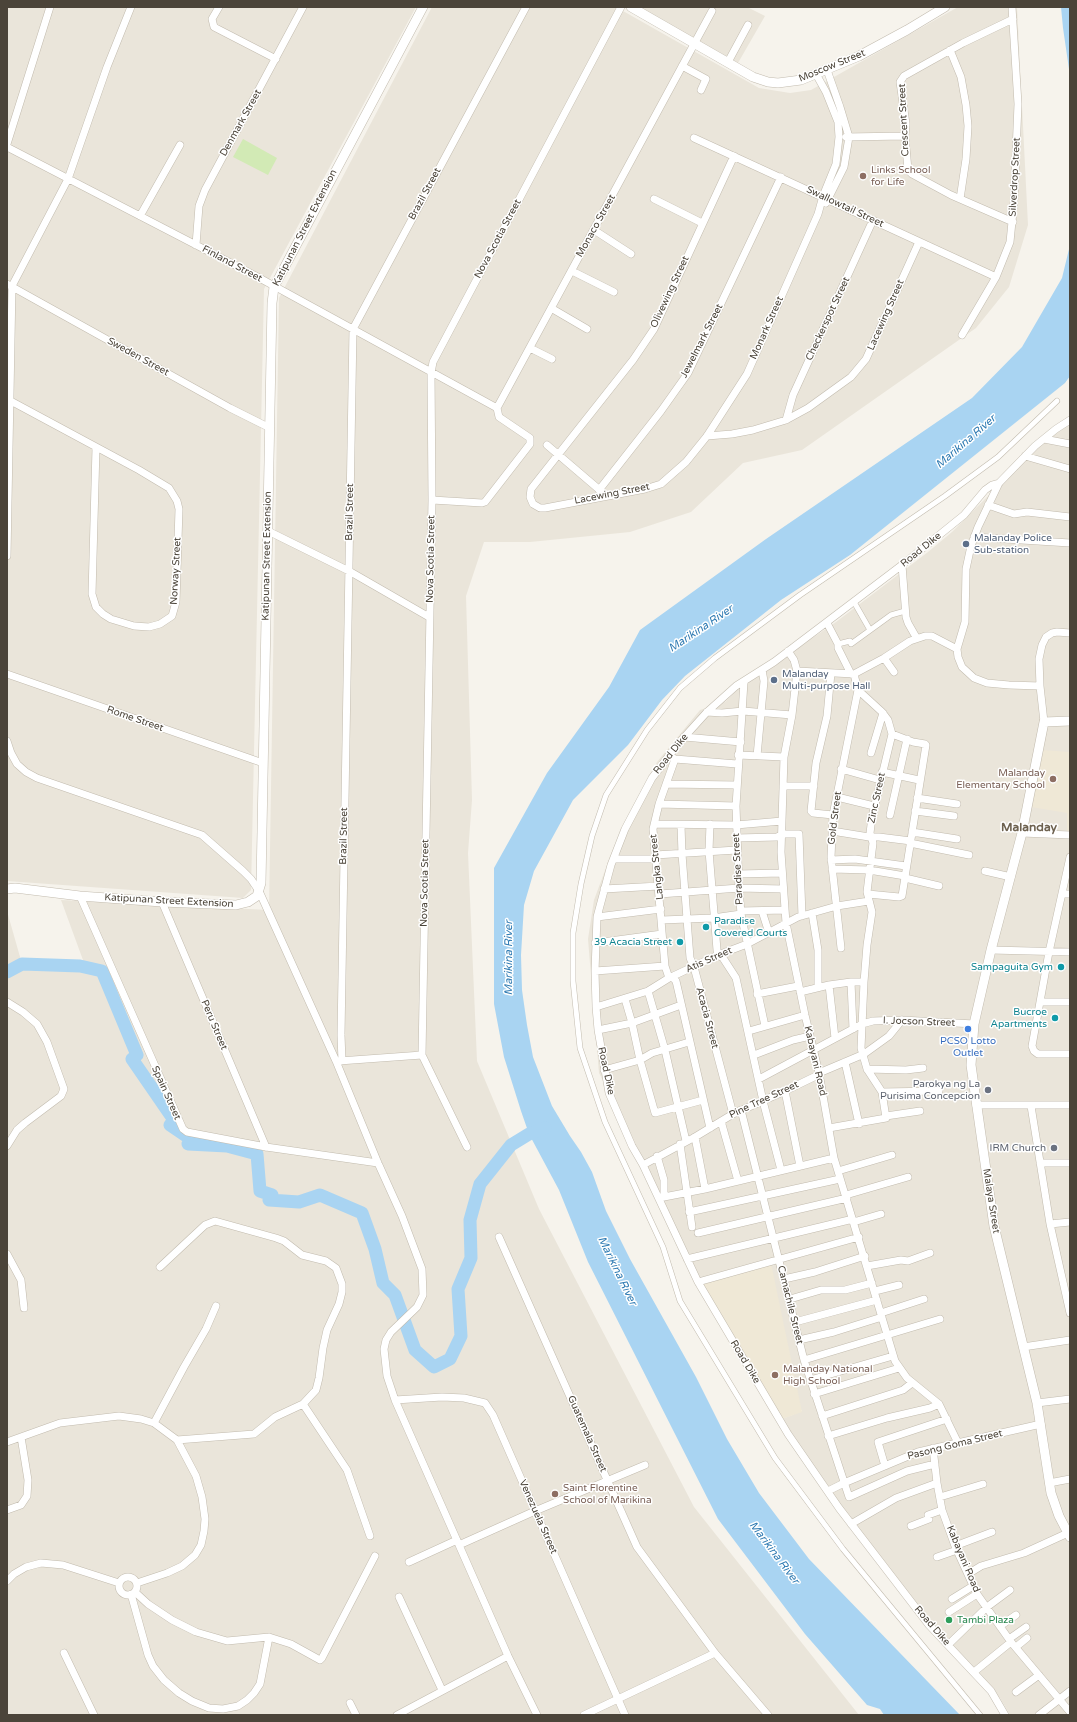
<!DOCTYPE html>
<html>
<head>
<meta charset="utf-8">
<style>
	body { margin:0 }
	#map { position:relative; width:1077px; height:1722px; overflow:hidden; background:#f6f3ec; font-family:"Varela Round",sans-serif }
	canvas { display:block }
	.frame { position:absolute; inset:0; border:8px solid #4b4439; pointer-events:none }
</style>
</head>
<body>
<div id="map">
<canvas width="1077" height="1722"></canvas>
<div class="frame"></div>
</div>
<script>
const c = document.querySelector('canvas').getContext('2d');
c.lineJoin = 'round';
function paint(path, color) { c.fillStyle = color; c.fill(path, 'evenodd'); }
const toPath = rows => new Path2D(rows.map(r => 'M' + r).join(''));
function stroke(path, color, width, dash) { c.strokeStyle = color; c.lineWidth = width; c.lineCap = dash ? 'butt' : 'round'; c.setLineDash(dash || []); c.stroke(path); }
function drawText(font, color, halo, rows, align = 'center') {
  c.font = font + ' "Varela Round",sans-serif'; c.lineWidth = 3; c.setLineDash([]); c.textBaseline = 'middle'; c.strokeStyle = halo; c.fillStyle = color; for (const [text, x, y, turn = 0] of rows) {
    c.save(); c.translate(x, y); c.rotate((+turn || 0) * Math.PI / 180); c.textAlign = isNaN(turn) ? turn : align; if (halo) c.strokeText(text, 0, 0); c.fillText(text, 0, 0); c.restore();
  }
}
paint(toPath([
	[7,7,416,7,264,289,251,890,243,898,7,881],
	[432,7,616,7,759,88,790,93,811,90,958,7,1017,7,1028,225,1009,287,976,328,802,450,743,463,691,512,630,532,530,542,484,542,466,596,472,800,468,853,477,1061,539,1209,694,1507,859,1715,7,1715,7,975,23,966,87,971,61,900,269,910,279,298],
	[637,7,747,7,765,16,738,63],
	[1070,423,1070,1715,1010,1715,1000,1698,932,1623,842,1510,782,1419,802,1411,701,1284,636,1145,599,1073,588,939,594,900,613,849,657,762,700,710,725,702,739,688,836,622,928,552,952,532,1034,450],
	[7,911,22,964,7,972]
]), '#eae5da');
paint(toPath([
	[1043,750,1070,752,1070,832,1067,832,1067,813,1031,807],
	[771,1263,802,1412,782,1419,701,1284]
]), '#efe8d6');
paint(toPath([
	[243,139,277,158,268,175,233,157]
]), '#d2eab5');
paint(toPath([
	[1061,7,1070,7,1070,76,1063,28],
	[1070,245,1070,376,1065,383,850,555,781,600,685,676,662,700,628,745,573,800,534,871,524,905,521,955,522,990,527,1025,533,1057,552,1106,570,1136,581,1152,592,1172,606,1211,630,1259,696,1377,727,1439,759,1493,809,1559,960,1715,884,1715,880,1709,867,1705,805,1634,718,1519,588,1262,559,1190,529,1134,521,1111,504,1057,494,1004,494,868,547,773,609,687,640,630,766,539,972,398,1022,347,1062,278]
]), '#a9d4f2');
stroke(toPath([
	[7,972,22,964,80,966,102,971,137,1055,132,1059,174,1120,170,1125,192,1140,188,1144,227,1146,257,1154,260,1191,272,1195,269,1200,299,1202,320,1195,362,1213,375,1249,383,1283,395,1295,415,1350,434,1367,450,1359,461,1336,458,1289,471,1258,470,1220,480,1184,511,1145,529,1134,545,1128]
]), '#a9d4f2', 13);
const pedestrian = toPath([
	[854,602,870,630],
	[838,644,850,641,851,644,891,615,905,611],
	[980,1715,843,1549,775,1458,680,1301,663,1247,605,1122,580,1048,573,981,573,933,581,884,592,836,606,795,647,730,680,688,715,658,800,595,945,496,998,457,1057,401]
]);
const minor = toPath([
	[219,7,212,19,214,27,276,59],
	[950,50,961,77,966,105,968,126,966,159,960,199],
	[728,62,748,25],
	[682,66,706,79,701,90],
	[846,137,905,136],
	[694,138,996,277],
	[7,144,50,7],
	[7,147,254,275,497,408],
	[734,156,654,329,633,360,531,489,530,497,533,504,540,508,545,508,645,489,661,484,686,462,707,436,747,374,818,214,823,196,836,164,839,137,838,122,826,92,816,74],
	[654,199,702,223],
	[826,203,844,167,849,137,840,107,827,70],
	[140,216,180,145],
	[1013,222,951,195,912,174,908,170,905,136,906,124,900,82,904,76,963,43,1013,19],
	[594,230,631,254],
	[196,245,199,206,205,190,303,7],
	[572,271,614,292],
	[7,284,230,408,270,428],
	[551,308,587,329],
	[962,335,996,277,1010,242,1014,201,1018,104,1012,7],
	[530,348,552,359],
	[7,399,139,470,169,488,177,501,179,509,176,602,172,616,160,624,149,627,134,626,111,619,103,614,96,607,92,594,96,448],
	[497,408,712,11],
	[786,420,793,395,873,220],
	[707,436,732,434,753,430,786,420,808,408,851,377,866,359,919,242],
	[1044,439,1070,444],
	[547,445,602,492],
	[1025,456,1070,469],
	[999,483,992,485,985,490,964,515,902,565,774,662,736,686,707,712,678,744,652,778,625,829,611,865,597,917,595,971,596,1007,598,1030,609,1093,632,1146,643,1165,698,1282,788,1434,839,1508,929,1625,991,1691,1005,1715],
	[599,490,661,411,688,373,781,177],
	[432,500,482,503,485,502,530,444,530,438,499,417,497,408],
	[988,505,1014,514,1027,512,1070,517],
	[268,531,349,571,429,617],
	[974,537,1070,543],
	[7,556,12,286,68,179,107,67,131,7],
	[902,565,906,617,908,623,916,637],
	[827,623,838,644,838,648,851,674],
	[788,651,794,660,797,671,792,715,784,757,781,852,786,923,805,1015,819,1073,834,1158,895,1361,907,1378,939,1404,958,1443],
	[884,658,894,672],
	[797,671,854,674,884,658,910,641,925,636,932,636,957,649],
	[831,673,827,716,816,763,811,811,813,813,833,815],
	[7,674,263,763],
	[744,682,736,806,739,888,741,914,765,1026],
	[1040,686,1009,685,987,683,974,678,962,667,958,657,957,649,965,622,966,569,971,546,978,527,999,483,1035,446,1056,429,1070,420],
	[707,712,722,713,743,711,792,715],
	[1044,722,1040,686,1039,659,1042,645,1046,637,1052,633,1057,632,1070,633],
	[684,737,741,742],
	[7,741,11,753,17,764,26,772,37,778,202,835,243,871,251,879,259,891,336,1061,378,1163,402,1216,422,1269,423,1295,417,1307,391,1332,386,1340,384,1349,387,1376,395,1400,508,1656,537,1715],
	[871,753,883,713],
	[738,755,784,757],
	[670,756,675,759,737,764],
	[757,756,764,681,762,670],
	[841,769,880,780],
	[882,772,919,780],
	[666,784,737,785],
	[783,786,814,786],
	[837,797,874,806],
	[917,798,957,804],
	[659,804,736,806],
	[915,811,954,816],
	[890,815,907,739],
	[655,824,736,825,782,821],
	[710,824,709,851,717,950,718,955,723,958,736,978,763,1101,781,1170],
	[681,825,682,854,690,958,694,967,733,1114],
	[832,831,869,837,879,837,911,841],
	[912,832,957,839],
	[1022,833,1070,835],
	[736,838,777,837,784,834,799,834,802,916],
	[910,843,969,855],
	[655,855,737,850],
	[1070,857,1049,952,1032,1046,1034,1051,1038,1054,1070,1054],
	[614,859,656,859],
	[831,860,855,859,906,866],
	[832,869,869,870,905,876],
	[985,871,1011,877],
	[738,874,782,873],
	[905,878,939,886],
	[604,889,659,886],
	[660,894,739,888,783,889],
	[868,894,899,897,902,896,926,745,925,744,913,742,892,734],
	[1062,894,1070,894],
	[80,896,183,1129,187,1132,266,1147,378,1163],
	[162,902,266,1147],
	[741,911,785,910],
	[762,911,769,933],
	[812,913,818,950,818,987],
	[597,917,661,909],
	[662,920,713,918,741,914],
	[595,943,662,934],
	[841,948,831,857,833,815,858,690],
	[991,950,1070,952],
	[595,971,665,966],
	[672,977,676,981,710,1128],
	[669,978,665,966,653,829,659,804,675,759],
	[851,982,853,1029],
	[829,985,835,1038],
	[648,991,665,1050,686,1141],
	[800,992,829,985,851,982,864,982],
	[757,994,798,986],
	[625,999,632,1023,640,1060,655,1113,703,1100],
	[7,1002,23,1012,37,1024,47,1042,64,1089,61,1096,25,1123,17,1130,7,1146],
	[1040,1002,1070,1002],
	[596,1007,648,991,669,978,718,955,747,944,798,917,837,906,869,901],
	[598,1030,632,1023,681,1005],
	[749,1031,805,1015],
	[754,1055,793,1040,810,1036],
	[339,1061,422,1055],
	[342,1061,341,1035,353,329,526,7],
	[845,1062,859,1124],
	[867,1069,906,1070,923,1068],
	[604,1070,640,1060,652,1053,689,1042],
	[759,1079,862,1024,873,1021,902,1020,974,1024],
	[785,1091,800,1166],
	[882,1092,939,1091],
	[976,1105,1070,1105],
	[1031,1106,1050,1224,1070,1313],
	[741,1110,804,1360,849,1497,907,1471,935,1464],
	[886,1116,920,1111],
	[721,1121,738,1181],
	[829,1128,886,1118,882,1092,867,1069,861,1048,864,982,867,945,872,912,867,892,873,843,870,833,872,817,892,734,888,720,882,712,858,690,854,674],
	[695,1137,705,1189],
	[680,1144,692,1227],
	[467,1147,422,1055,432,500,431,373,433,362,621,7],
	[657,1156,664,1180,664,1197,660,1198],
	[1040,1163,1070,1163],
	[643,1165,695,1137,733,1114,785,1091,816,1076,819,1073,864,1054,889,1036,902,1020],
	[838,1171,892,1155],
	[846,1195,908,1177],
	[664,1197,705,1189,834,1158],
	[689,1212,840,1179],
	[1050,1224,1070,1222],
	[698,1233,847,1198],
	[499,1237,637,1547,715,1653,768,1715],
	[7,1254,21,1280,24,1308],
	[687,1259,849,1220,857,1221,881,1214],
	[867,1266,901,1260,908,1261,930,1253],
	[160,1267,205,1225,215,1221,276,1238,284,1241,302,1255,326,1261,336,1268,342,1284,342,1292,339,1304,327,1330,323,1348,319,1378,316,1390,303,1404,275,1417,254,1434,177,1440],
	[784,1279,815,1272,865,1256],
	[698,1282,859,1237],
	[875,1291,899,1285],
	[790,1299,821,1290,845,1290,872,1283],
	[881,1313,924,1299],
	[795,1322,877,1300],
	[799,1340,834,1332,882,1317],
	[1023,1347,1070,1340],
	[804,1360,940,1319],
	[810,1380,893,1356],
	[814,1394,899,1368],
	[395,1400,442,1397,464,1398,485,1403,493,1415,625,1715],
	[1037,1403,1070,1399],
	[303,1404,347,1470,370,1536],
	[822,1416,903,1390,912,1383],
	[154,1423,184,1367,206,1329,216,1306],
	[828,1436,887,1418,930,1408,939,1404],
	[7,1442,60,1423,119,1416,141,1419,154,1423,177,1440,196,1476,202,1497,205,1519,204,1531,201,1545,195,1555,182,1566,167,1573,137,1583],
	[933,1448,937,1483,942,1510,955,1546,977,1594,1011,1642,1070,1712],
	[885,1466,878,1442,947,1419],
	[1049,1483,1070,1479],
	[828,1491,844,1483,918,1452,1041,1424],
	[940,1497,983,1484],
	[7,1510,21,1505,27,1496,28,1480,21,1437],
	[851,1524,896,1498,937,1483],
	[911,1526,929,1519,928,1515,942,1510],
	[459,1545,535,1511,645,1465],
	[955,1546,992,1532],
	[937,1557,957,1550],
	[409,1562,457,1540],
	[968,1574,981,1566,1024,1553,1070,1532],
	'119 1586a9 9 0 1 1 18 0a9 9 0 1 1-18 0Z',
	[7,1581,14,1574,26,1567,41,1563,63,1565,119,1583],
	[135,1592,148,1604,172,1620,196,1632,227,1641,269,1637,291,1644,320,1660,322,1658,375,1556],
	[131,1594,148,1655,153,1666,164,1680,179,1693,192,1701,209,1708,223,1709,238,1706,247,1700,254,1693,260,1684,269,1637],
	[399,1597,442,1690],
	[952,1599,973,1586],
	[949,1612,977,1594],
	[1000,1626,1016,1615],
	[1009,1639,1026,1627],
	[948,1645,987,1607,1010,1590],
	[1016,1647,1027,1638],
	[64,1653,94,1715],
	[974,1672,1011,1642],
	[1016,1692,1039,1675],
	[350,1703,356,1715],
	[397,1715,508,1656],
	[584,1715,715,1653],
	[1039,1715,1070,1691]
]);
const tertiary = toPath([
	[631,7,753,77,768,82,778,83,801,80,859,56,907,30,945,7],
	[1070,721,1044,722,1022,833,991,950,974,1024,971,1065,994,1226,1037,1403,1051,1493,1059,1516,1070,1537],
	[7,889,15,888,80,896,162,902,236,905,248,902,257,896,261,883,272,303,274,287,423,7]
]);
stroke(pedestrian, '#c2bbae', 6);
stroke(minor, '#c2bbae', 8);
stroke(tertiary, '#c2bbae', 10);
stroke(pedestrian, '#fff', 5);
stroke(minor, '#fff', 7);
stroke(tertiary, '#fff', 9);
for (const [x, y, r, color] of [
	[863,176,4,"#8d6e63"],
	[966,544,4,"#5c6f8a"],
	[774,680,4,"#5c6f8a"],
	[1053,779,4,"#8d6e63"],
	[706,927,4,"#0f9aa8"],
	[680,942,4,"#0f9aa8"],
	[1061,967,4,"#0f9aa8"],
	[1055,1018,4,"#0f9aa8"],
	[968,1029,4,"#3f7fe0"],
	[988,1090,4,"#6b7280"],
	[1054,1148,4,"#6b7280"],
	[775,1375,4,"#8d6e63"],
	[555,1494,4,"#8d6e63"],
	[949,1620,4,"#2e9e5b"]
]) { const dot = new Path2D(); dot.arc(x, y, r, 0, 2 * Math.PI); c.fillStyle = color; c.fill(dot); stroke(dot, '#fff', 1.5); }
drawText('10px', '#4b4439', '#fff', [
	["Moscow Street",832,66,-22],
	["Crescent Street",904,120,-93],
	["Denmark Street",241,123,-61],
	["Silverdrop Street",1015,177,-87],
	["Brazil Street",425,194,-62],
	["Swallowtail Street",845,207,25],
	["Monaco Street",596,226,-61],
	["Katipunan Street Extension",305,228,-63],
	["Nova Scotia Street",498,239,-62],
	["Finland Street",232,264,28],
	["Olivewing Street",670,292,-65],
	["Lacewing Street",886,315,-66],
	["Checkerspot Street",828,319,-65],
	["Monark Street",767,328,-66],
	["Jewelmark Street",702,341,-63],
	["Sweden Street",138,357,29],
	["Lacewing Street",612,494,-11],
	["Brazil Street",350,512,-89],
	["Road Dike",921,550,-39],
	["Katipunan Street Extension",267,556,-89],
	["Nova Scotia Street",431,559,-89],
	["Norway Street",176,571,-87],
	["Rome Street",135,719,19],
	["Road Dike",671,754,-51],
	["Zinc Street",877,798,-78],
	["Gold Street",835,818,-83],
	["Brazil Street",344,836,-89],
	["Langka Street",657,867,-96],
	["Paradise Street",738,869,-93],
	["Nova Scotia Street",425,883,-89],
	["Katipunan Street Extension",169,901,3],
	["Atis Street",709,960,-24],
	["Acacia Street",707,1018,75],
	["I. Jocson Street",919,1022,2],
	["Peru Street",214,1025,67],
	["Kabayani Road",815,1061,77],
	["Road Dike",606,1071,78],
	["Spain Street",166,1093,66],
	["Pine Tree Street",764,1100,-25],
	["Malaya Street",991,1201,81],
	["Camachile Street",790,1305,76],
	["Road Dike",745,1362,59],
	["Guatemala Street",587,1434,66],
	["Pasong Goma Street",955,1445,-14],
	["Venezuela Street",538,1517,66],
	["Kabayani Road",963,1559,67],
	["Road Dike",932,1626,49]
]);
drawText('10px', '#785e54', '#fff', [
	["Links School",871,170],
	["for Life",871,182],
	["Malanday",1045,773,"right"],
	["Elementary School",1045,785,"right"],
	["Malanday National",783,1369],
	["High School",783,1381],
	["Saint Florentine",563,1488],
	["School of Marikina",563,1500]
], 'left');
drawText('10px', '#4e5e75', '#fff', [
	["Malanday Police",974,538],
	["Sub-station",974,550],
	["Malanday",782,674],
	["Multi-purpose Hall",782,686]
], 'left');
drawText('10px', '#0d838f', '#fff', [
	["Paradise",714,921,"left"],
	["Covered Courts",714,933,"left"],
	["39 Acacia Street",672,942],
	["Sampaguita Gym",1053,967],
	["Bucroe",1047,1012],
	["Apartments",1047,1024]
], 'right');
drawText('10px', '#366cbe', '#fff', [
	["PCSO Lotto",968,1041],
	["Outlet",968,1053]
]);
drawText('10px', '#5b616d', '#fff', [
	["Parokya ng La",980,1084],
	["Purisima Concepcion",980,1096],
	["IRM Church",1046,1148]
], 'right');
drawText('10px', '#27864d', '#fff', [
	["Tambi Plaza",957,1620]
], 'left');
drawText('italic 11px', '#2e7ab2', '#fff', [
	["Marikina River",966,442,-41],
	["Marikina River",701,629,-34],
	["Marikina River",509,958,-90],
	["Marikina River",617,1271,64],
	["Marikina River",774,1553,53]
]);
drawText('bold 12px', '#6e6250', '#fff', [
	["Malanday",1029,828]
]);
</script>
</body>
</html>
